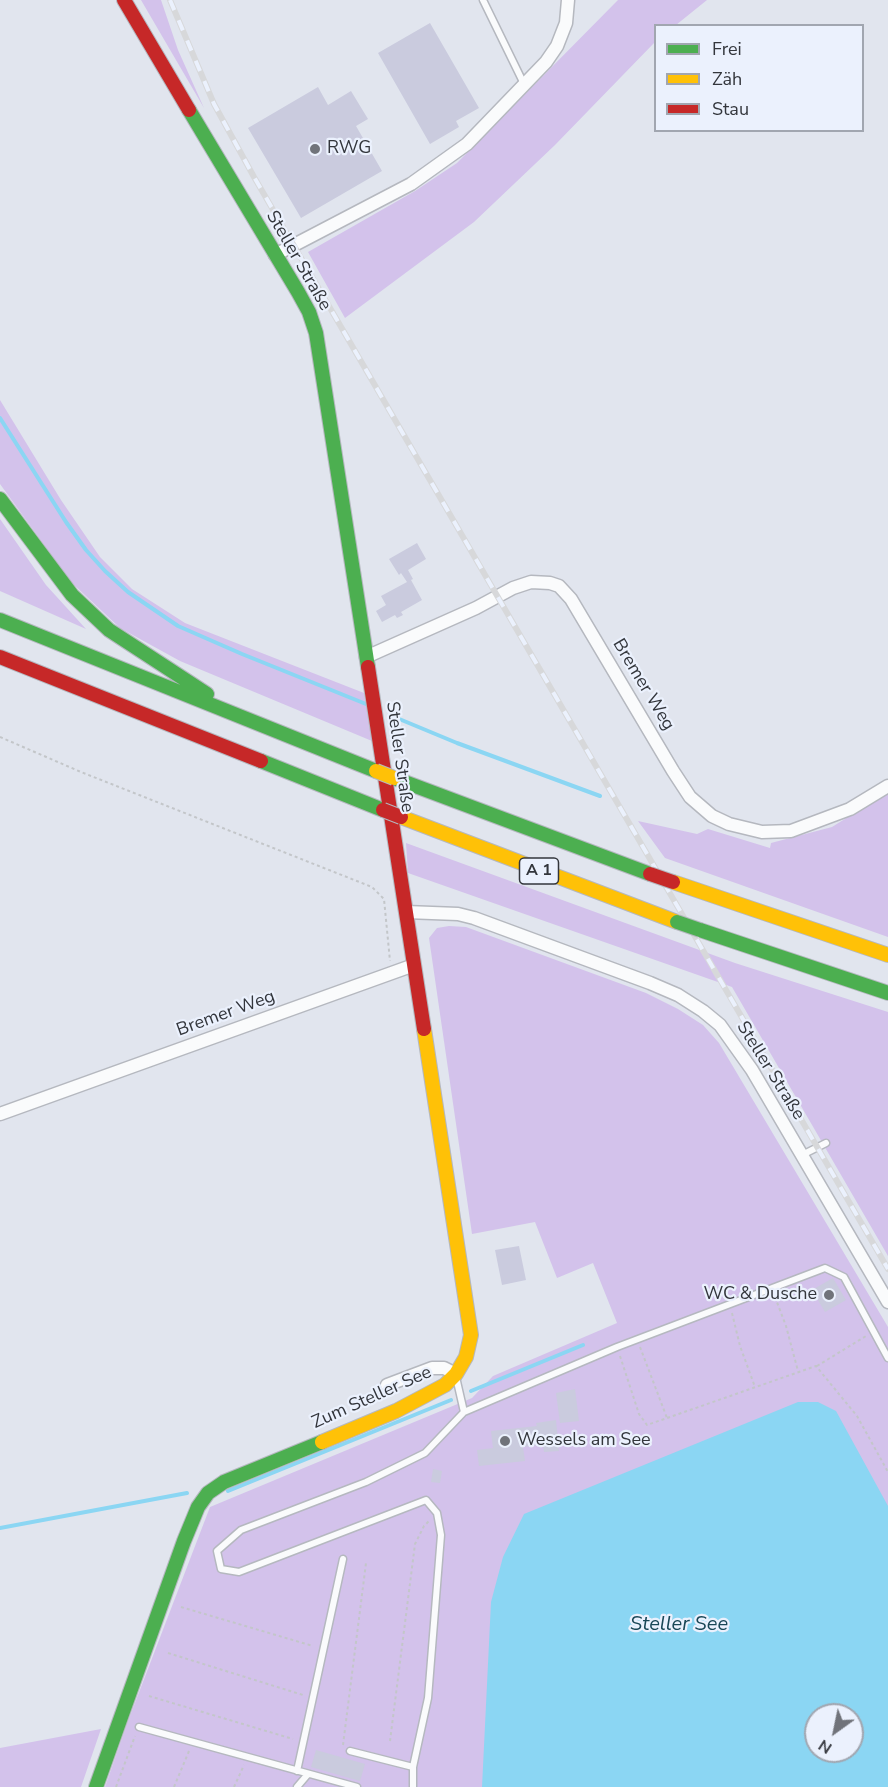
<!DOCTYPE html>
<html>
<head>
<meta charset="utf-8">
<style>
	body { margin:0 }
	#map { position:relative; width:888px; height:1787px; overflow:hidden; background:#e1e5ee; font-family:"Nunito Sans",sans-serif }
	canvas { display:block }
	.legend { position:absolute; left:654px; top:24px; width:210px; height:108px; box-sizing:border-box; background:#ebf1fd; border:2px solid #a1a6b0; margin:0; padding:8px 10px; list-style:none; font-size:18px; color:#33363c }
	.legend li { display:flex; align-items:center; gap:12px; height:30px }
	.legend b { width:30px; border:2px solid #a1a6b0 }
	.north { position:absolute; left:804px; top:1703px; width:60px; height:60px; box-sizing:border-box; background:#ebf1fd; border:2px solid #a1a6b0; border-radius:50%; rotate:213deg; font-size:16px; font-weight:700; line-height:24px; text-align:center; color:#33363c }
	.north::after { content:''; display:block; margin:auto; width:21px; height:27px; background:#70737a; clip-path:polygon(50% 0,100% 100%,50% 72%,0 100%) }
</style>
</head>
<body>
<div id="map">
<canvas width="888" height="1787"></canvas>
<ul class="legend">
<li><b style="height:8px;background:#4caf50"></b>Frei</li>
<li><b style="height:8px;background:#ffc107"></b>Zäh</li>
<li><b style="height:8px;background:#c62828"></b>Stau</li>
</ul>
<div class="north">N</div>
</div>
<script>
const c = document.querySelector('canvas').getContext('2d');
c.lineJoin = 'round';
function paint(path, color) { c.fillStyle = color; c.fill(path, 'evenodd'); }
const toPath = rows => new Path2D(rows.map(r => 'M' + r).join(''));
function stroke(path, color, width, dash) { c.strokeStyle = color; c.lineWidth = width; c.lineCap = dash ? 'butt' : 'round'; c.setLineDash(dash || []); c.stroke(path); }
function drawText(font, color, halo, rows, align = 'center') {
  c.font = font + ' "Nunito Sans",sans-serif'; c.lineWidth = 4.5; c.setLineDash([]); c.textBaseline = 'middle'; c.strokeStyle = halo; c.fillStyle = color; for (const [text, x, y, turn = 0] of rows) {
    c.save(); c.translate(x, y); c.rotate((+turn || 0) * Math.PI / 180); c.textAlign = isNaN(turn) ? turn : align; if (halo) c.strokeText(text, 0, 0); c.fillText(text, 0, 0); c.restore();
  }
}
paint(toPath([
	[141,0,161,0,178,50,204,108],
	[618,0,707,0,676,25,656,26,655,42,555,145,474,222,345,318,308,252,415,191,457,163],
	[0,400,61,500,100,557,132,589,185,623,364,693,372,741,180,661,120,628,71,582,0,484],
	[0,519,46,585,86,629,0,591],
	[888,792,888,937,665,858,638,821,697,834,708,829,770,848,771,843,832,827],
	[406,843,735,963,888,1012,888,1256,732,987,408,873],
	[449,926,466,927,646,993,678,1009,703,1025,719,1043,888,1327,888,1787,105,1787,128,1721,210,1507,472,1398,493,1376,617,1323,593,1263,557,1278,535,1222,472,1234,429,938,437,928],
	[816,1715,852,1715,852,1751,816,1751],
	[101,1729,81,1787,0,1787,0,1748]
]), '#d3c2eb');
paint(toPath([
	[798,1402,818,1402,836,1411,888,1506,888,1787,482,1787,491,1602,503,1557,524,1514],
	[816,1715,852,1715,852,1751,816,1751]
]), '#8bd6f3');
stroke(toPath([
	[0,418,66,522,86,550,105,571,128,592,178,626,242,654,366,704],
	[392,716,457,743,600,796],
	[471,1391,583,1345],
	[228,1491,451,1400],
	[0,1528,187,1493]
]), '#8bd6f3', 4);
paint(toPath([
	[430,23,479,108,456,121,459,127,430,144,378,53],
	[318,87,328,105,351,91,368,119,356,126,382,171,301,218,248,128],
	[417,543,426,559,408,570,413,579,411,580,422,600,401,612,403,615,397,618,395,615,382,622,376,611,386,605,381,596,407,582,401,573,399,575,389,559],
	[519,1246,526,1280,502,1285,495,1250],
	[833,1278,846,1300,825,1312,812,1290],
	[575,1389,579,1421,560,1423,556,1393],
	[556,1420,559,1451,544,1452,543,1445,523,1447,525,1461,479,1466,477,1450,493,1448,491,1431,537,1426,536,1423],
	[433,1469,442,1471,440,1483,431,1482],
	[316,1750,365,1764,360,1781,311,1767]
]), '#cacbde');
const lane = toPath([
	[483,0,524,84],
	[802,1155,826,1143],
	[464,1412,617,1347,825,1268,844,1277,888,1358],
	[139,1727,357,1787],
	[350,1751,413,1767],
	[297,1771,343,1559],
	[297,1787,308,1774],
	[413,1787,413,1767,428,1698,441,1535,437,1513,426,1500,239,1572,221,1569,217,1551,241,1530,366,1482,425,1453,464,1412,456,1377]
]);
const street = toPath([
	[275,255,411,184,467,144,546,62,557,46,566,23,568,0],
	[366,657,476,608,513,588,531,582,550,583,559,586,571,599,673,771,690,797,712,816,729,824,762,832,791,831,850,809,888,786],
	[406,912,458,914,474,918,650,983,678,995,703,1011,720,1025,752,1070,888,1302],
	[0,1114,414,965],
	[387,1385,432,1368,444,1368,456,1374]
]);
const fast = toPath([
	[189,110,298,292,309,312,316,333,368,667],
	[0,499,72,595,109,630,207,694],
	[0,620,376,771],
	[261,761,383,810],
	[394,778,650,874],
	[700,930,888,993],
	[96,1787,184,1541,198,1507,208,1493,224,1482,322,1442]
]);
const slow = toPath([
	[401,817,677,922],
	[673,882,888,955],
	[322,1442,396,1411,445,1385,456,1374,466,1357,471,1335,424,1029]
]);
const jam = toPath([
	[124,0,189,110],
	[0,657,261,761],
	[368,667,424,1029]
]);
stroke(lane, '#b5b8bf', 9);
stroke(street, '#b5b8bf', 15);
stroke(fast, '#b5b8bf', 16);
stroke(slow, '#b5b8bf', 16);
stroke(jam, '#b5b8bf', 16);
stroke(toPath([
	[0,737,81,772,372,887,384,899,390,961],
	[775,1297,786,1326,798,1371],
	[732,1313,740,1346,755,1387],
	[640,1347,667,1418],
	[620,1356,639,1414,647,1425,816,1366,857,1416,888,1472],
	[817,1366,866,1336],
	[181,1607,313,1646],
	[168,1653,303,1695],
	[149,1696,293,1739],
	[390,1741,415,1544,424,1526,429,1521],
	[343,1745,366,1563],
	[116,1787,135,1736],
	[174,1787,189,1751],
	[234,1787,244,1765]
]), '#c3c6c9', 2, [3, 3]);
stroke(lane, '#fafbfc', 6);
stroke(street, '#fafbfc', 12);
stroke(fast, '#4caf50', 14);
stroke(slow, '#ffc107', 14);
stroke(jam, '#c62828', 14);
const rail = toPath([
	[170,0,214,104,254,177,888,1269]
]);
stroke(rail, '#d7d8da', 6);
stroke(rail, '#ebf1fd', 4, [11]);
const fastBridge = toPath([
	[677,922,700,930]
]);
const slowBridge = toPath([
	[376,771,394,778]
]);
const jamBridge = toPath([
	[383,810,401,817],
	[650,874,673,882]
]);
stroke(fastBridge, '#b5b8bf', 16, []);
stroke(slowBridge, '#b5b8bf', 16, []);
stroke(jamBridge, '#b5b8bf', 16, []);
stroke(fastBridge, '#4caf50', 14);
stroke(slowBridge, '#ffc107', 14);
stroke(jamBridge, '#c62828', 14);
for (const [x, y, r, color] of [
	[315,149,6,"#70737a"],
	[829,1295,6,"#70737a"],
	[505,1441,6,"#70737a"]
]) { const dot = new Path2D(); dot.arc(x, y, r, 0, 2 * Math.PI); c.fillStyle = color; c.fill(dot); stroke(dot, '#ebf1fd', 2); }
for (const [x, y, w] of [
	[539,871,39]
]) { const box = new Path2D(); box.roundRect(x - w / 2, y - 13, w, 26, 4.5); c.fillStyle = '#ebf1fd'; c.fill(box); stroke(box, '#33363c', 1.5); }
drawText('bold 16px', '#33363c', null, [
	["A 1",539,871]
]);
drawText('18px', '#33363c', '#ebf1fd', [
	["RWG",327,149],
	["WC & Dusche",817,1295,"right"],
	["Wessels am See",517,1441]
], 'left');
drawText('18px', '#33363c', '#ebf1fd', [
	["Steller Straße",298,261,60],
	["Bremer Weg",643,685,59],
	["Steller Straße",399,757,82],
	["Bremer Weg",226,1014,-20],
	["Steller Straße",770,1071,58],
	["Zum Steller See",372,1398,-24]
]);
drawText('italic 20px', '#194757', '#ebf1fd', [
	["Steller See",679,1625]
]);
</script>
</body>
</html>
